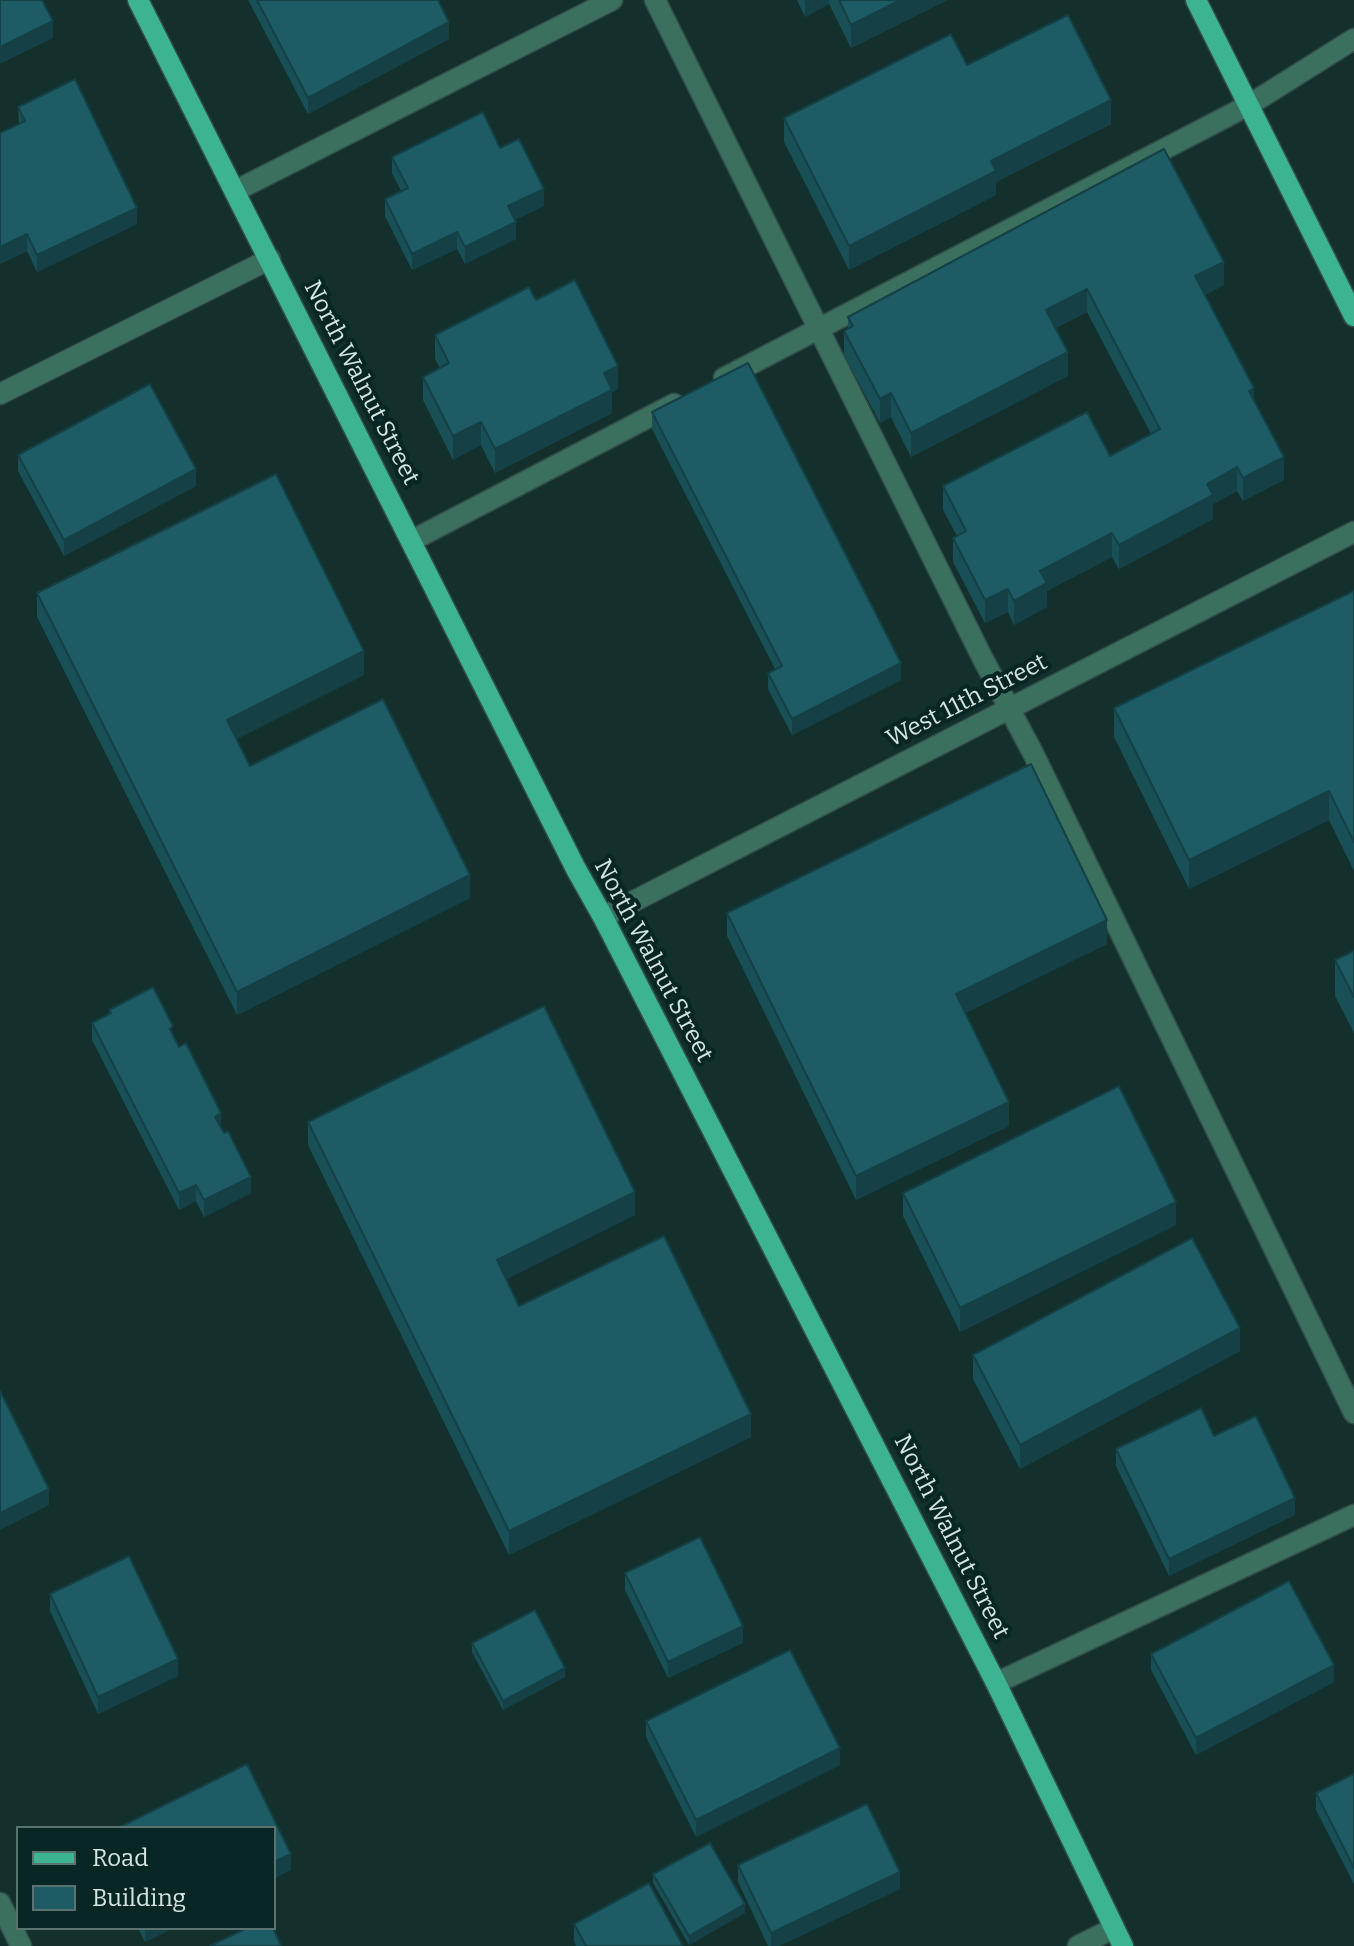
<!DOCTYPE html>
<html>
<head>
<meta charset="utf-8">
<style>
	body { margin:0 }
	#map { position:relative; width:1354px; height:1946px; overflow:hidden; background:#13302d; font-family:Bitter,serif }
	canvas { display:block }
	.legend { position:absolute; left:16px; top:1826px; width:260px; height:104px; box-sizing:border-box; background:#082624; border:2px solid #5a7270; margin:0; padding:10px 14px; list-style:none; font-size:24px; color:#d5e5e3 }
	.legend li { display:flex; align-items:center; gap:16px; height:40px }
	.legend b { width:40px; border:2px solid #5a7270 }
</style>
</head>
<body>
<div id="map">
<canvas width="1354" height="1946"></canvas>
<ul class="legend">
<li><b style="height:10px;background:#3db491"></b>Road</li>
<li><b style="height:22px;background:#1d5c64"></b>Building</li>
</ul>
</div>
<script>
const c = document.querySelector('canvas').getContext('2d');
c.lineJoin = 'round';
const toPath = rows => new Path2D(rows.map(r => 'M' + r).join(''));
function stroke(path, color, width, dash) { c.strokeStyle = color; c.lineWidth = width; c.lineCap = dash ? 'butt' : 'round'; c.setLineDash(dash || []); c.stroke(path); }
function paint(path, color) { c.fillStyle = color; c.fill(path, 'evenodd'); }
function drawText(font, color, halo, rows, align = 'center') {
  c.font = font + ' Bitter,serif'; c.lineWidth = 8; c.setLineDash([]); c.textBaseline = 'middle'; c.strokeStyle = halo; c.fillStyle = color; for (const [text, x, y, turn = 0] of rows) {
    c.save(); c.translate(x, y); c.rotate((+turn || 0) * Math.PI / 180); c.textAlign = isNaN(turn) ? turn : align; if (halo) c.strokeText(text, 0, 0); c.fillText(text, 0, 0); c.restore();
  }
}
const minor = toPath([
	[655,0,983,659,1034,755,1354,1413],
	[235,191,612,0],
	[724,378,1249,105,1354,39],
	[0,394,270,259],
	[411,541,674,404],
	[603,917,1354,532],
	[996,1683,1354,1515],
	[0,1903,21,1946],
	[1078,1946,1114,1928]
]);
const major = toPath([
	[138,0,576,869,603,917,996,1683,1123,1946],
	[1196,0,1354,316]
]);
stroke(minor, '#324d4a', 23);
stroke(major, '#324d4a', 23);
stroke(minor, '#3c705e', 20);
stroke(major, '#3db491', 20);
paint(toPath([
	[248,0,438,0,449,39,308,114],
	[797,0,947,0,851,48,829,4,805,17],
	[967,65,1111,124,996,182,996,195,849,270,784,142,784,118],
	[18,107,137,224,37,272,27,251,0,264,0,133,19,124],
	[500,148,544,206,514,220,516,239,465,264,457,249,412,270,385,216,385,199,401,191,392,173,392,157],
	[1164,149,1224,285,1205,295,1254,401,1284,480,1243,501,1237,491,1213,504,1213,519,1119,569,1112,557,1047,591,1047,607,1014,625,1008,612,985,623,953,562,953,538,957,536,943,510,943,486,1110,456,1151,434,1087,312,1056,328,1068,376,911,457,891,417,880,423,844,355,844,331,848,329,848,317],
	[536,300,618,389,612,392,612,413,495,473,481,445,453,460,423,400,423,377,440,368,435,359,435,335],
	[652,412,901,680,792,735,768,689,768,673,775,669,652,429],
	[18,455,196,486,64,556,18,471],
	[1354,591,1354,871,1329,820,1189,889,1114,737,1114,708],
	[37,593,364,675,236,739,250,766,470,898,237,1015,37,617],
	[727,913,1107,944,965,1013,1009,1126,856,1200,727,936],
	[1354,951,1354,1033,1335,996,1335,960],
	[109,1010,173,1035,221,1129,251,1193,204,1217,196,1201,179,1210,92,1040,92,1023,109,1014],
	[308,1122,635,1215,506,1279,519,1306,751,1437,509,1555,308,1145],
	[903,1193,1176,1225,960,1332,903,1216],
	[1240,1351,1020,1469,973,1379,973,1355],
	[1214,1436,1295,1515,1169,1576,1116,1466,1116,1449],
	[625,1573,743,1643,668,1678,625,1590],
	[50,1594,178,1676,98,1714,50,1611],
	[472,1643,565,1677,503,1710,472,1652],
	[1151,1654,1334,1682,1196,1755,1151,1670],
	[646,1721,840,1765,696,1837,646,1737],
	[1354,1774,1354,1884,1316,1810,1316,1793],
	[738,1865,900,1889,779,1946,768,1946,738,1882],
	[653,1874,745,1913,689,1945,653,1883],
	[574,1924,683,1946,576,1946,574,1941],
	[138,1928,173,1928,145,1942]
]), '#194f56');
paint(toPath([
	[805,0,829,0,829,4,805,17],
	[900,0,947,0,851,48,851,25],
	[53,21,53,38,0,64,0,47],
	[449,22,449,39,308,114,308,98],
	[1111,100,1111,124,996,182,996,195,849,270,849,246,991,161],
	[544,189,544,206,508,223,508,206],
	[137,208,137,224,37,272,37,255],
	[516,222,516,239,465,264,465,247],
	[457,232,457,249,412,270,412,254],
	[27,234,27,251,0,264,0,247],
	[1224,262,1224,285,1195,300,1195,276],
	[1087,289,1087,312,1046,333,1046,310],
	[1068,352,1068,376,911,457,911,433],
	[618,366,618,389,612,392,612,413,495,473,495,449,604,373],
	[1254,388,1254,412,1249,391],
	[891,393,891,417,880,423,880,399],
	[481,422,481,445,453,460,453,436],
	[1284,457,1284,480,1243,501,1243,478],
	[1237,467,1237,491,1213,504,1213,519,1119,569,1119,545,1207,484],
	[196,469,196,486,64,556,64,540],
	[1112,533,1112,557,1047,591,1047,607,1014,625,1014,601,1040,571],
	[1008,589,1008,612,985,623,985,600],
	[364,651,364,675,227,744,227,720],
	[901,663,901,680,792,735,792,719],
	[1329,791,1329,820,1189,889,1189,860],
	[470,875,470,898,237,1015,237,992],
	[1107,920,1107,944,956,1018,956,994],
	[1009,1102,1009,1126,856,1200,856,1176],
	[221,1113,221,1130,215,1117],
	[251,1177,251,1193,204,1217,204,1200],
	[196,1185,196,1201,179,1210,179,1193],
	[635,1192,635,1215,497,1284,497,1260],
	[1176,1202,1176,1225,960,1332,960,1308],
	[1240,1328,1240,1351,1020,1469,1020,1445],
	[751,1414,751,1437,509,1555,509,1531],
	[49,1489,49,1505,0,1530,0,1513],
	[1295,1498,1295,1515,1169,1576,1169,1559],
	[743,1626,743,1643,668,1678,668,1662],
	[178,1659,178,1676,98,1714,98,1697],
	[1334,1665,1334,1682,1196,1755,1196,1738],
	[565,1668,565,1677,503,1710,503,1701],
	[840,1748,840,1765,696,1837,696,1820],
	[291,1854,291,1870,274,1879,274,1862],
	[900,1872,900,1889,779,1946,771,1946,771,1933],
	[745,1904,745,1913,689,1945,689,1936],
	[145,1928,173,1928,145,1942]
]), '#144046');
const building = toPath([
	[0,0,42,0,53,21,0,47,0,0],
	[257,0,438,0,449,22,308,98,257,0],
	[839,0,900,0,851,25,839,0],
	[1068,15,1111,100,991,161,996,171,849,246,784,118,951,34,967,65,1068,15],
	[75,79,137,208,37,255,27,234,0,247,0,133,25,121,18,107,75,79],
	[483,112,500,148,519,139,544,189,508,206,516,222,465,247,457,232,412,254,385,199,408,188,392,157,483,112],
	[1164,149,1224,262,1195,276,1254,388,1249,391,1284,457,1243,478,1237,467,1207,484,1213,495,1119,545,1112,533,1040,571,1047,583,1014,601,1008,589,985,600,953,538,966,531,943,486,1087,412,1110,456,1160,429,1087,289,1046,310,1068,352,911,433,891,393,880,399,844,331,853,326,848,317,1164,149],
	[575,280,618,366,604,373,612,390,495,449,481,422,453,436,423,377,449,363,435,335,529,287,536,300,575,280],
	[748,363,901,663,792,719,768,673,782,666,652,412,748,363],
	[150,384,196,469,64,540,18,455,150,384],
	[276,474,364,651,227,720,250,766,383,699,470,875,237,992,37,593,276,474],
	[1354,591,1354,842,1329,791,1189,860,1114,708,1354,591],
	[1031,764,1107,920,956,994,1009,1102,856,1176,727,913,1031,764],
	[1354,951,1354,997,1335,960,1354,951],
	[153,987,173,1026,170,1029,179,1047,186,1043,221,1113,215,1117,224,1133,228,1131,251,1177,204,1200,196,1185,179,1193,92,1023,111,1013,109,1010,153,987],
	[544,1006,635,1192,497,1260,519,1306,664,1236,751,1414,509,1531,308,1122,544,1006],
	[1119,1086,1176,1202,960,1308,903,1193,1119,1086],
	[1192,1238,1240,1328,1020,1445,973,1355,1192,1238],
	[0,1391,49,1489,0,1513,0,1391],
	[1201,1408,1214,1436,1256,1416,1295,1498,1169,1559,1116,1449,1201,1408],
	[700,1537,743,1626,668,1662,625,1573,700,1537],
	[129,1556,178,1659,98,1697,50,1594,129,1556],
	[1289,1581,1334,1665,1196,1738,1151,1654,1289,1581],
	[535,1610,565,1668,503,1701,472,1643,535,1610],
	[790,1650,840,1748,696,1820,646,1721,790,1650],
	[247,1764,291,1854,274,1862,274,1828,118,1828,247,1764],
	[1354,1774,1354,1868,1316,1793,1354,1774],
	[867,1804,900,1872,771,1933,738,1865,867,1804],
	[710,1843,745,1904,689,1936,653,1874,710,1843],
	[649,1883,683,1946,586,1946,574,1924,649,1883],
	[247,1928,273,1928,281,1946,210,1946,247,1928]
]);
paint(building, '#1d5c64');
stroke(building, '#144046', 2);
drawText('24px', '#d5e5e3', '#082624', [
	["North Walnut Street",361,383,63],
	["West 11th Street",967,701,-27],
	["North Walnut Street",653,961,62],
	["North Walnut Street",951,1537,63]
]);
</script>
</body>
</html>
